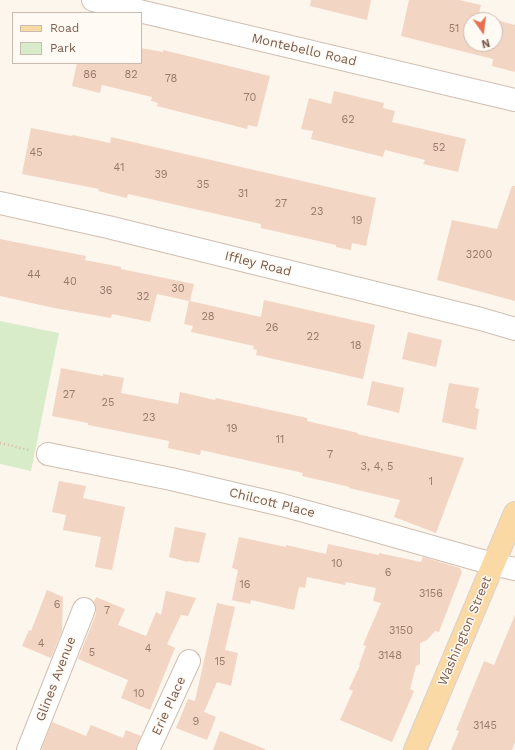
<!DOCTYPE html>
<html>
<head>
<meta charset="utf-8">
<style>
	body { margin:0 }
	#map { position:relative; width:515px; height:750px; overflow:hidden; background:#fdf6ec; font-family:"Work Sans",sans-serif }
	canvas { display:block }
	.legend { position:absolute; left:12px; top:12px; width:130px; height:52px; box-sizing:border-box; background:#fffaf3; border:1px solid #cabbb1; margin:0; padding:5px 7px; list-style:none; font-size:12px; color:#7a5c4d }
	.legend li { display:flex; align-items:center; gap:8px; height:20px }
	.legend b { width:20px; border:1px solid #cabbb1 }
	.north { position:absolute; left:463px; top:12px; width:40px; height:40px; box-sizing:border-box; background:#fffaf3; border:1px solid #cabbb1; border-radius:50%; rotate:166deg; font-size:11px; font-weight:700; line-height:16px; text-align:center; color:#7a5c4d }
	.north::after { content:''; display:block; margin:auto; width:14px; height:18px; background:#e76f51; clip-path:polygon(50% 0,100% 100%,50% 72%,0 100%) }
</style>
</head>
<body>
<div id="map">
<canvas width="515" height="750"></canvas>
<ul class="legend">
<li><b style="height:5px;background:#fbd9a5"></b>Road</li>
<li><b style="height:11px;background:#d8ecc9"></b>Park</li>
</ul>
<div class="north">N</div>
</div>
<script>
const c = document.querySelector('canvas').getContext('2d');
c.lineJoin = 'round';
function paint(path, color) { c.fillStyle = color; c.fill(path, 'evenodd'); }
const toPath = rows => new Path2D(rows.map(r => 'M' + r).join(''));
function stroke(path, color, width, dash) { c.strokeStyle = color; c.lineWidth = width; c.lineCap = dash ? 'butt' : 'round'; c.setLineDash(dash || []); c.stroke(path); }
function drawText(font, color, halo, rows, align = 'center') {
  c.font = font + ' "Work Sans",sans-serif'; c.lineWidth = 3; c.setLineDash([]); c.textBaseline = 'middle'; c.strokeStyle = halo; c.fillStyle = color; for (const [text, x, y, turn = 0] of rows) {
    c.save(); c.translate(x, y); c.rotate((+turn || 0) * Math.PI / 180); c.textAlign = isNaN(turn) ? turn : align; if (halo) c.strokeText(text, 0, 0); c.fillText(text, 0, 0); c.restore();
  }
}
paint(toPath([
	[0,321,59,333,31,471,0,464]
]), '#d8ecc9');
paint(toPath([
	[311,0,371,0,367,20,310,6],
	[409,0,459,0,481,5,479,13,490,15,489,18,515,25,515,72,492,66,493,59,401,36],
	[471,20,495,20,495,44,471,44],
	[141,48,163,52,163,50,270,76,257,127,248,125,247,129,157,106,158,103,151,101,152,97,102,85,100,93,72,86,77,63,141,63],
	[334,91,384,103,383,108,395,111,392,122,466,139,458,172,423,164,425,160,385,150,383,157,311,139,313,131,301,129,309,98,331,104],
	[31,128,72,136,73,135,110,143,111,137,376,198,366,246,352,243,351,250,336,247,336,245,261,228,261,224,128,194,127,198,98,191,99,189,22,174],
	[512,186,515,186,515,301,437,280,452,220,497,229],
	[0,239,86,256,85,260,121,267,121,269,194,284,190,301,261,317,264,300,375,325,363,379,256,355,257,350,253,349,254,346,191,332,193,326,184,324,189,301,157,294,150,322,112,314,111,318,54,308,0,296],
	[408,332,442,340,436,367,402,359],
	[61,368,103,376,103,374,124,378,121,393,178,404,180,392,215,400,216,398,307,418,307,421,358,433,357,434,464,458,436,533,394,517,400,500,349,488,350,487,302,476,303,473,201,450,200,455,168,448,169,441,88,425,88,423,52,416],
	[372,381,404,388,399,413,367,405],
	[449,383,479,388,475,408,479,409,476,430,442,422],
	[59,481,86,486,83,498,125,507,112,570,95,567,101,537,63,530,66,515,52,512],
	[175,527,206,533,199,563,188,561,188,562,169,557],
	[239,537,286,547,286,545,326,554,328,544,379,555,379,553,421,562,423,557,460,568,462,572,439,632,435,631,427,640,420,643,420,664,416,666,410,689,414,691,392,742,340,720,353,691,349,689,360,665,359,665,366,646,363,645,381,603,373,601,376,588,346,582,345,585,307,577,305,588,299,587,294,610,251,600,250,604,232,600,238,570,232,568],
	[47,590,63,597,62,631,51,658,22,646,29,630,31,631],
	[166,591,196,598,188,616,181,615,167,644,175,648,150,710,121,698,128,680,78,659,96,614,96,608,94,602,96,597,125,609,118,625,146,636,156,612,161,615],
	[217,603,235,607,225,650,238,653,231,686,217,682,204,712,216,717,207,740,176,728,188,699,195,701],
	[515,615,515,742,512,750,451,750,459,731,456,730,484,661,494,665],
	[52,722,86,736,91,725,123,738,126,730,141,736,137,745,136,750,41,750],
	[220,731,265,749,265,750,213,750]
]), '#f3d5c3');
const minor = toPath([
	[93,0,515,100],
	[0,203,108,227,481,319,515,329],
	[48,454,171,479,282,505,355,525,493,564,515,569],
	[28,750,84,609],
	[148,750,189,661]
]);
const primary = toPath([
	[415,750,515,513]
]);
stroke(minor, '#d1beb0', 24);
stroke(primary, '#dad1cd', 24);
stroke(toPath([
	[0,443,29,450]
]), '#d9b8a5', 2.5, [1, 3]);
stroke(minor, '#fff', 22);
stroke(primary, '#fbd9a5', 22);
drawText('11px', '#987a6a', null, [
	["51",454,29],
	["86",90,75],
	["82",131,75],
	["78",171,79],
	["70",250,98],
	["62",348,120],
	["52",439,148],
	["45",36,153],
	["41",119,168],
	["39",161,175],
	["35",203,185],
	["31",243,194],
	["27",281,204],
	["23",317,212],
	["19",357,221],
	["3200",479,255],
	["44",34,275],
	["40",70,282],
	["30",178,289],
	["36",106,291],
	["32",143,297],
	["28",208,317],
	["26",272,328],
	["22",313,337],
	["18",356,346],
	["27",69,395],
	["25",108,403],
	["23",149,418],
	["19",232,429],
	["11",280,440],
	["7",330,455],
	["3, 4, 5",377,467],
	["1",431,482],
	["10",337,564],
	["6",388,573],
	["16",245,585],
	["3156",431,594],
	["6",57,605],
	["7",107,611],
	["3150",401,631],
	["4",41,644],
	["4",148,649],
	["5",92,653],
	["3148",390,656],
	["15",220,662],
	["10",139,694],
	["9",196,722],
	["3145",485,726]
]);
drawText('13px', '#7a5c4d', '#fffaf3', [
	["Montebello Road",304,50,13],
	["Iffley Road",258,264,14],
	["Chilcott Place",272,503,14],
	["Washington Street",465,631,-67],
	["Glines Avenue",56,679,-69],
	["Erie Place",169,706,-65]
]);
</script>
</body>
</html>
